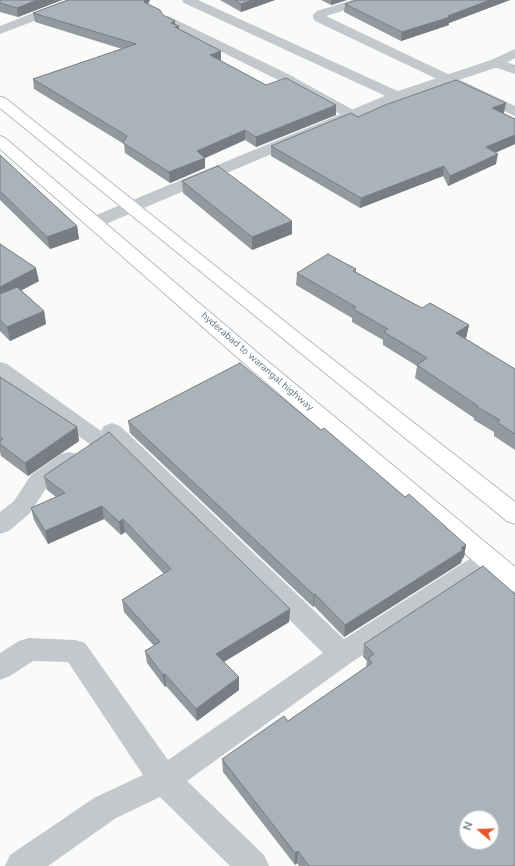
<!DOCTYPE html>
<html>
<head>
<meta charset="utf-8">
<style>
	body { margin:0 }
	#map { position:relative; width:515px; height:866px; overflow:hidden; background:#fafaf8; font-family:"Nunito Sans",sans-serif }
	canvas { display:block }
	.north { position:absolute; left:459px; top:810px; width:40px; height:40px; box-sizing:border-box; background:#fff; border:1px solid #c1c8cd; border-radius:50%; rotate:289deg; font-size:11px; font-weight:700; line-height:16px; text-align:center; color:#657683 }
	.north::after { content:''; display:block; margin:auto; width:14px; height:18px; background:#e4572e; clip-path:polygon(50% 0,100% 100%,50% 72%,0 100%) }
</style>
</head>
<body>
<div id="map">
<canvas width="515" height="866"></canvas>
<div class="north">N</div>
</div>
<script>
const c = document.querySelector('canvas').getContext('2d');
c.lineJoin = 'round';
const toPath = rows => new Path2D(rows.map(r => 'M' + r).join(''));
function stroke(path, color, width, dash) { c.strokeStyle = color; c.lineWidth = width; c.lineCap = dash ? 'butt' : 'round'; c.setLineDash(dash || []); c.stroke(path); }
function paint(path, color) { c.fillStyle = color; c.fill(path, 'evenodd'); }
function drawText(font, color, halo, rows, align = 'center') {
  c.font = font + ' "Nunito Sans",sans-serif'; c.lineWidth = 4; c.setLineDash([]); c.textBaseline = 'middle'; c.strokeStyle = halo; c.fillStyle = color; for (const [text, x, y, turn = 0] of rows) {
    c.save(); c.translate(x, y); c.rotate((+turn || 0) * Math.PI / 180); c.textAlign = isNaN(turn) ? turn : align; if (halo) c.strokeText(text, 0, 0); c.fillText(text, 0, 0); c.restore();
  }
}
const primary = toPath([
	[0,97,5,98,299,333,515,502,515,524,507,521,0,108,0,97],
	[0,136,5,138,259,354,515,567,515,592,506,589,245,364,0,149,0,136]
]);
stroke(primary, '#b5babe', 2);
paint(toPath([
	[66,0,83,0,81,3,0,34,0,26,66,0],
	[182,0,198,0,402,93,404,96,402,99,397,100,392,99,184,3,182,0],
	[352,0,370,0,368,3,326,16,515,106,515,116,315,21,313,18,313,15,317,11,352,0],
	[168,16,288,74,357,112,359,115,357,118,352,119,347,118,278,80,164,23,162,20,164,17,168,16],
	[496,59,515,65,515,74,491,66,489,63,491,60,496,59],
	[0,362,7,364,101,431,104,426,112,423,120,426,344,639,479,553,488,550,497,553,500,560,497,567,352,662,187,781,264,855,269,866,230,866,160,797,116,818,48,866,5,866,10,855,94,798,143,775,68,662,33,661,10,676,0,680,0,653,19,641,29,638,75,640,85,643,168,760,323,653,109,441,107,445,99,448,91,445,0,379,0,362],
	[69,452,77,454,80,460,77,466,47,487,30,513,9,531,0,534,0,512,14,501,31,475,61,454,69,452]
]), '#c3c8cc');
paint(toPath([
	[515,49,515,58,501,66,402,99,101,226,95,227,89,226,86,222,89,218,392,93,491,60,515,49]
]), '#c3c8cc');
paint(primary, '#fff');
paint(toPath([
	[0,0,62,0,18,17,0,12],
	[220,0,275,0,241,12],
	[321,0,347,0,331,5],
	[357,0,510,0,449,23,449,25,401,41,344,12,345,4],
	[148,4,175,25,179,29,221,51,221,61,266,85,336,115,256,147,245,140,205,158,205,168,170,183,125,153,124,144,34,89,33,79,122,49,35,22,33,13],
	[502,113,515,119,515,144,496,152,496,164,448,186,443,176,360,208,271,156,271,146,358,117,504,113],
	[0,155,77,226,79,239,50,249,0,200],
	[182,181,292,234,252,250,183,193],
	[0,244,39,281,21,290,44,311,46,324,10,341,0,331],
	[356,269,356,272,422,308,469,325,466,338,465,339,515,369,515,450,494,436,494,432,474,420,474,418,415,378,417,366,383,345,383,340,352,322,352,318,296,285,297,273],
	[0,377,77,427,79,441,28,476,1,456,0,452],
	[128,421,321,430,466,545,464,557,462,559,461,563,344,637,314,606,313,607,130,433],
	[45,475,290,609,289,622,224,662,239,677,239,690,197,721,166,686,165,687,147,663,145,651,154,646,124,612,122,600,164,574,125,532,121,535,104,519,48,544,34,520,31,508,56,497,47,490,44,477],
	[483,566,515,866,299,866,297,863,295,865,223,772,222,759,288,721,366,667,367,661,363,657,364,644]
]), '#929a9f');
paint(toPath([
	[37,0,62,0,18,17,17,8],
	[145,0,150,0,145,11,144,2],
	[252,0,275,0,241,12,241,4],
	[331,0,347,0,331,5],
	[490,0,510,0,449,23,449,25,401,41,402,32],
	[175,21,175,27,179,26,179,36,171,23],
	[221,51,221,61,210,55],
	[506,103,504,113,491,118,492,108],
	[336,105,336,115,256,147,256,137],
	[245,130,245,140,205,158,205,168,170,183,169,172,197,151],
	[515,135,515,144,484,158,486,147],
	[498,154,496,164,448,186,450,176],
	[444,166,443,176,360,208,361,198],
	[292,221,292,234,252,250,252,237],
	[77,226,79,239,50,249,47,237],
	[36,268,39,281,0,302,0,287],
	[44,311,46,324,10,341,7,327],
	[469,325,466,338,454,347,456,333],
	[77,427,79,441,28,476,25,463],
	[102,506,104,519,48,544,45,531],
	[123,519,125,532,121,535,119,522],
	[466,545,464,557,462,559,461,563,344,637,345,625],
	[315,594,314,606,313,607,314,595],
	[290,609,289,622,217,666,216,654],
	[165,674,166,686,165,687,163,675],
	[239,677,239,690,197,721,196,709],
	[298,851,297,863,295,865,295,853]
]), '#777d82');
const building = toPath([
	[0,0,37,0,17,8,0,3,0,0],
	[68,0,145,0,144,2,160,10,163,15,175,21,171,23,179,26,175,27,221,51,210,55,266,85,286,78,336,105,256,137,245,130,197,151,205,158,169,172,123,143,127,136,33,79,136,44,33,13,68,0],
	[235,0,252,0,241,4,235,0],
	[357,0,490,0,448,16,450,17,402,32,345,4,357,0],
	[456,80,506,103,492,108,515,119,515,135,486,147,498,154,450,176,444,166,361,198,271,146,351,113,358,117,385,105,456,80],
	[0,155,77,226,47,237,0,191,0,155],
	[218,166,292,221,252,237,182,181,218,166],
	[0,244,36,268,0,287,0,244],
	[328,254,356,269,353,271,422,308,430,303,469,325,456,333,515,369,515,434,497,422,500,420,477,407,478,406,417,365,427,358,384,332,388,329,353,309,356,307,297,273,328,254],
	[17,287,44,311,7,327,0,320,0,294,17,287],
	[240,363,321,430,324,428,405,497,409,494,466,545,461,548,463,550,345,625,315,594,314,595,128,421,240,363],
	[0,377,77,427,25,463,0,444,0,441,3,439,0,437,0,377],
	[109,432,290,609,216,654,239,677,196,709,165,674,163,675,145,651,160,642,122,600,171,569,123,519,119,522,102,506,45,531,31,508,65,493,44,477,45,475,109,432],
	[483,566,515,594,515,866,309,866,298,851,295,853,222,759,284,716,288,721,372,663,368,658,374,654,364,644,483,566],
	[467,818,491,818,491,842,467,842,467,818]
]);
paint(building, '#aab3b9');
stroke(building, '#777d82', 1);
drawText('10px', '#657683', '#fff', [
	["hyderabad to warangal highway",257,362,41]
]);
</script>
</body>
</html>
